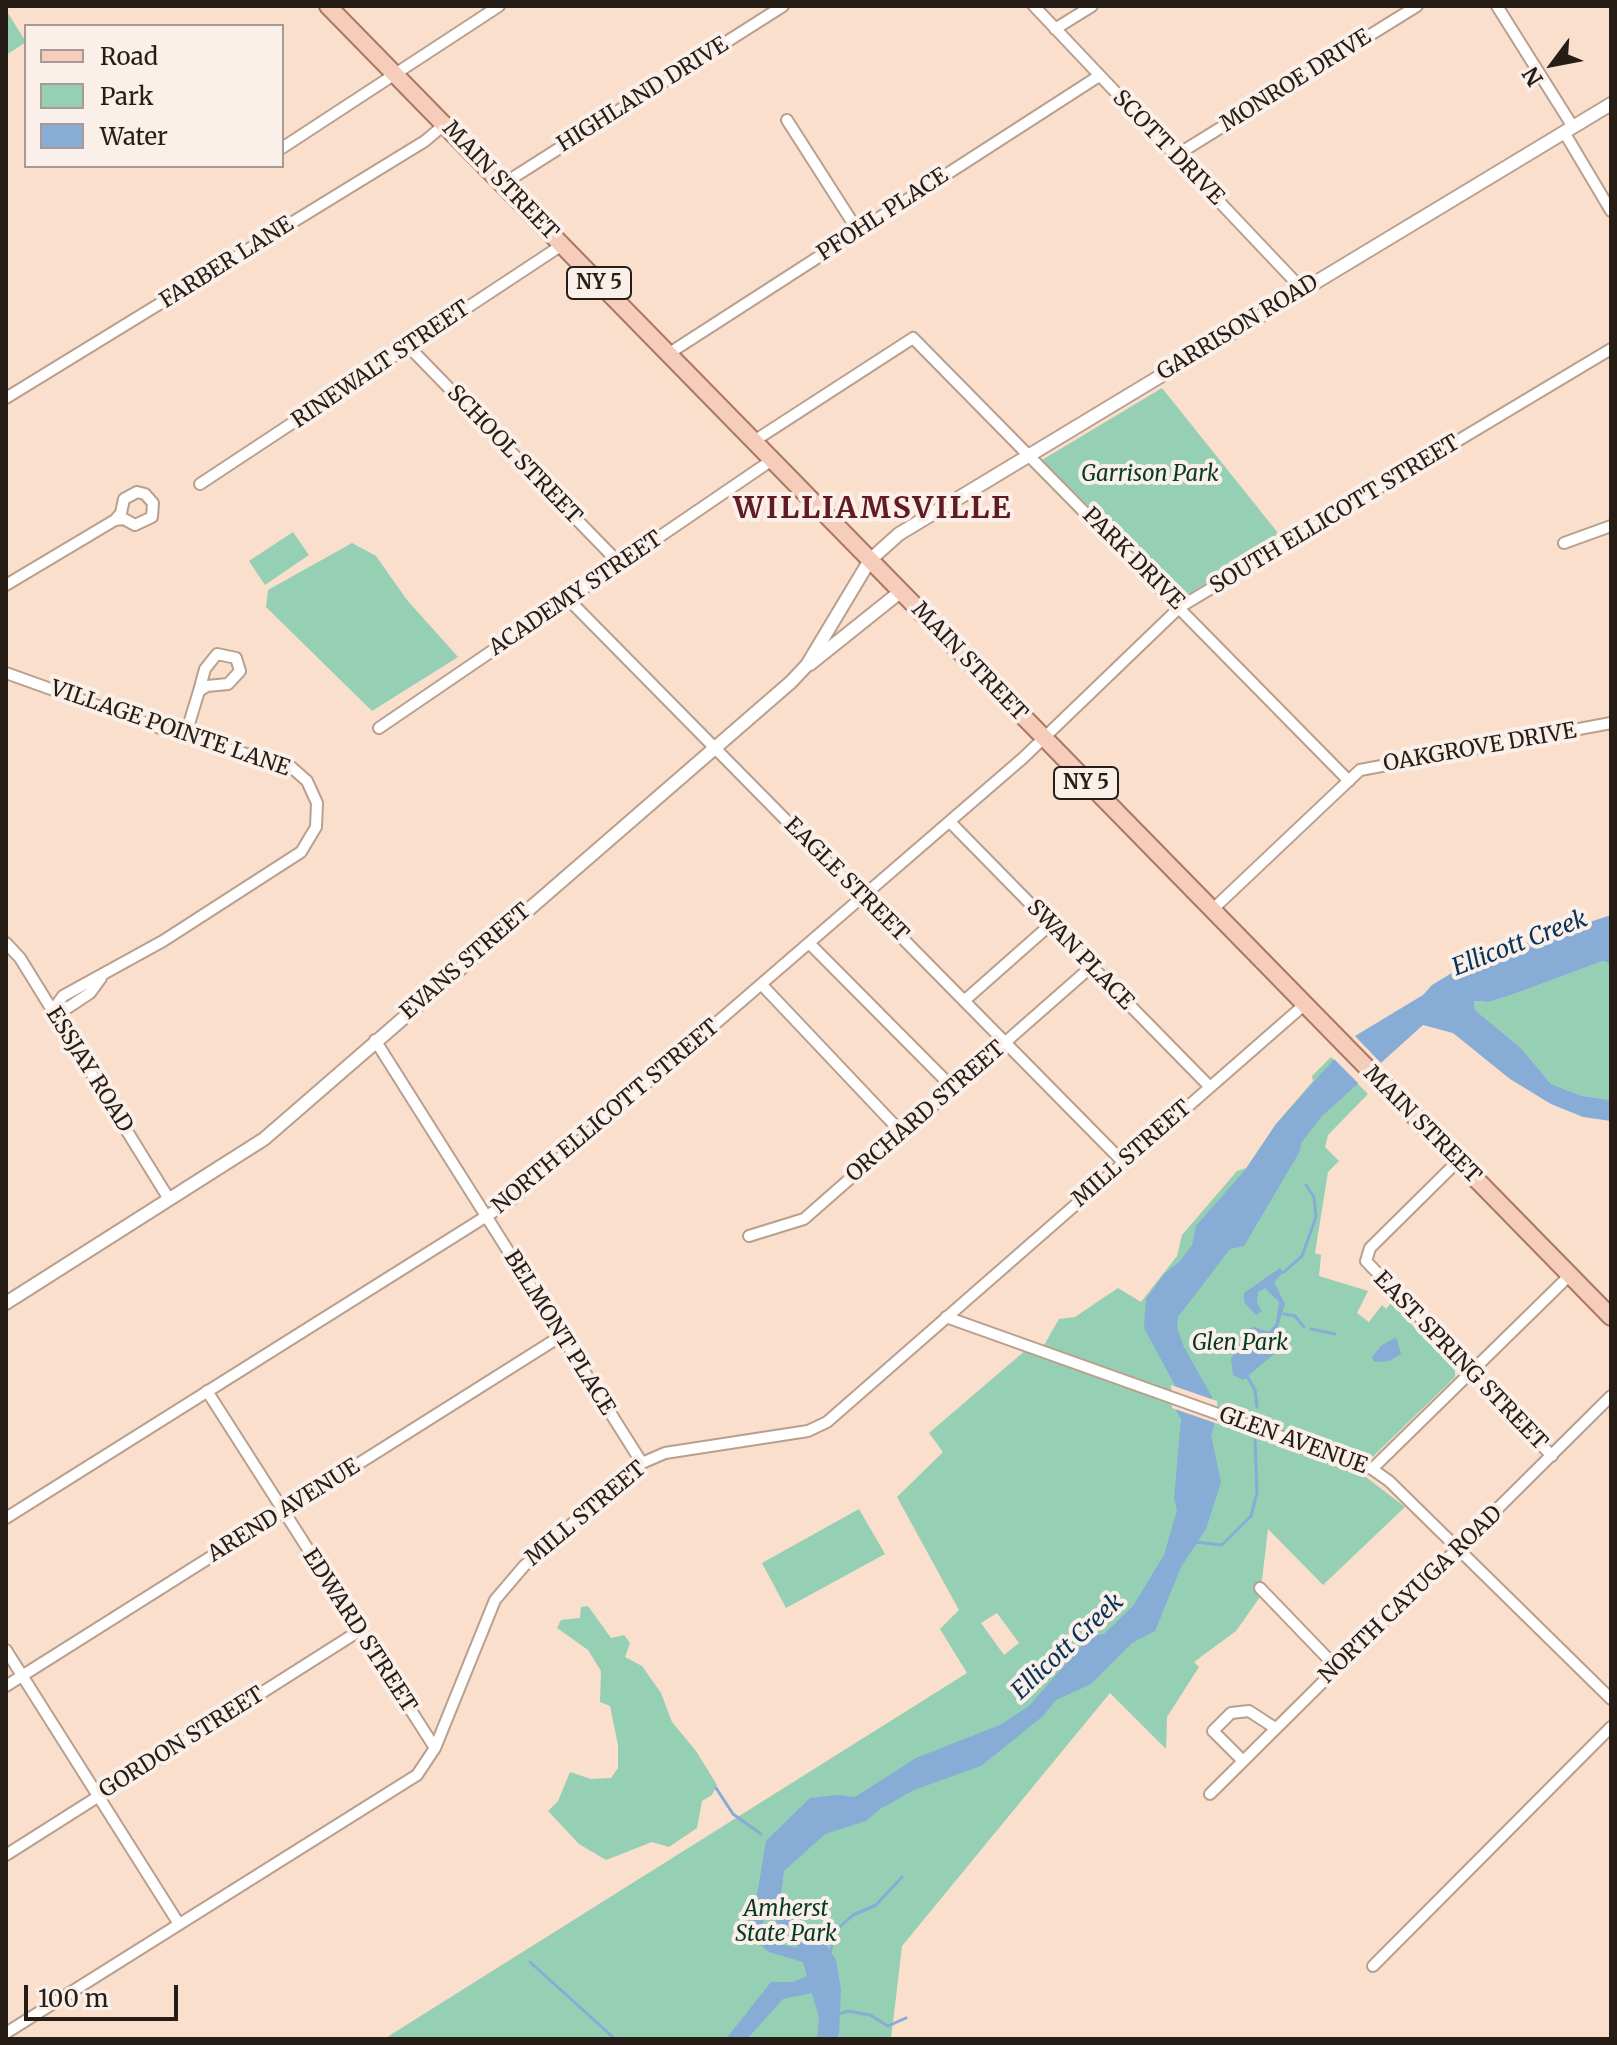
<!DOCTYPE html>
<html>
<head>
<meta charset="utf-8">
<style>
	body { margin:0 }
	#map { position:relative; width:1617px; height:2045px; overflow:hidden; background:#fadfcd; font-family:Merriweather,serif }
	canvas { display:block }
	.frame { position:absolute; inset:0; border:8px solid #271d17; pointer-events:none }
	.legend { position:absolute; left:24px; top:24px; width:260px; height:144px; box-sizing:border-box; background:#fbf0e9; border:2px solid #a69c95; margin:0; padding:10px 14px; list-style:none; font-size:24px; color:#271d17 }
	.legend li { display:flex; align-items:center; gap:16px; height:40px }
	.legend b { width:40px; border:2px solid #a69c95 }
	.north { position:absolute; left:1513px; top:24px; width:80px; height:80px; -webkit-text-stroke:6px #fbf0e9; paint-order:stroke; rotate:238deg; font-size:22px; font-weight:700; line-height:32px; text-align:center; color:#271d17 }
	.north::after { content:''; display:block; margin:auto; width:28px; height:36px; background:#271d17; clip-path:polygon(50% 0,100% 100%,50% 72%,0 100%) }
	.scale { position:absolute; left:24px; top:1985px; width:154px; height:36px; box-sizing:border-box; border:4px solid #271d17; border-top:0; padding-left:10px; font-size:24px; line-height:28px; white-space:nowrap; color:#271d17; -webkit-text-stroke:6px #fbf0e9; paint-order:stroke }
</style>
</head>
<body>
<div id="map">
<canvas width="1617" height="2045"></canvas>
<div class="frame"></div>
<ul class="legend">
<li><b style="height:10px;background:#f6cdbb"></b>Road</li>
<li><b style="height:22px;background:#95cfb4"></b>Park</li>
<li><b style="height:22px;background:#87acd5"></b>Water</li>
</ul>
<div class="north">N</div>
<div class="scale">100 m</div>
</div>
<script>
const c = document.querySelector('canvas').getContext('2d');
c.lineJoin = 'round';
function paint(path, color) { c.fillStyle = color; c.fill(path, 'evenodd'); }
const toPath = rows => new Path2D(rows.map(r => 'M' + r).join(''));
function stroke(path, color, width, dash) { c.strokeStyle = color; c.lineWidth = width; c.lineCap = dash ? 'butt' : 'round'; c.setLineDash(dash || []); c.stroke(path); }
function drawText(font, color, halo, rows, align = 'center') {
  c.font = font + ' Merriweather,serif'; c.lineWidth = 8; c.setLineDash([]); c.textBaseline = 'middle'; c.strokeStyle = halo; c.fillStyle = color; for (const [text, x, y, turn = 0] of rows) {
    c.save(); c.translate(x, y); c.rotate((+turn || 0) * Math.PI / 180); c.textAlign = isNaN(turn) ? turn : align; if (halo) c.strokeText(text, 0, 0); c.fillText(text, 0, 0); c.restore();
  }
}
paint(toPath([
	[6,10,26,42,6,55],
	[1162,388,1282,538,1181,598,1042,460],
	[293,532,309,555,265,585,249,561],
	[352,543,376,556,407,600,458,657,372,711,266,607,268,590],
	[1603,961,1611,964,1611,1100,1582,1096,1551,1084,1522,1049,1475,1010,1474,1001,1489,1002,1517,993],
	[1331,1057,1368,1094,1328,1135,1325,1147,1339,1161,1328,1172,1315,1253,1321,1255,1319,1276,1368,1291,1357,1313,1369,1322,1382,1305,1386,1309,1391,1303,1455,1370,1455,1377,1358,1471,1405,1507,1323,1585,1268,1529,1260,1597,1236,1631,1194,1662,1199,1667,1167,1717,1166,1749,1110,1693,902,1946,891,2039,384,2039,967,1673,940,1629,959,1610,897,1497,943,1452,929,1433,1027,1349,1040,1352,1059,1319,1075,1317,1118,1288,1141,1302,1177,1256,1182,1235,1237,1171,1246,1168,1276,1124,1313,1081,1312,1076],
	[997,1613,1019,1643,1004,1655,981,1623],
	[859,1509,885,1554,786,1608,762,1563],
	[588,1606,611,1638,624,1635,630,1643,625,1657,642,1666,661,1693,672,1722,696,1751,717,1785,712,1795,702,1801,697,1828,669,1847,652,1842,606,1860,579,1844,548,1811,558,1801,570,1772,591,1779,611,1778,618,1768,618,1745,610,1706,600,1702,601,1671,588,1650,557,1628,561,1620,580,1618,581,1607]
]), '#95cfb4');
paint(toPath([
	[1611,915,1611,964,1603,961,1517,993,1489,1002,1474,1001,1475,1010,1522,1049,1551,1084,1582,1096,1611,1100,1611,1121,1583,1117,1551,1104,1510,1079,1453,1033,1423,1025,1322,1116,1301,1143,1300,1151,1244,1246,1230,1249,1178,1317,1177,1327,1184,1347,1212,1397,1215,1422,1211,1435,1221,1482,1206,1529,1181,1567,1155,1631,1132,1643,1091,1684,1056,1700,1043,1716,981,1766,914,1790,880,1809,866,1821,825,1834,784,1871,780,1903,822,1938,836,1960,841,1989,839,2034,836,2039,817,2039,819,2018,812,1993,783,1999,747,2039,726,2039,771,1982,793,1982,807,1976,803,1962,769,1952,756,1941,753,1919,766,1841,810,1798,837,1795,855,1797,916,1758,1000,1725,1029,1706,1090,1636,1104,1634,1133,1606,1164,1555,1177,1510,1174,1498,1181,1419,1176,1410,1176,1387,1144,1328,1146,1299,1164,1274,1180,1261,1192,1245,1196,1226,1246,1169,1276,1124,1355,1036,1423,995,1432,985,1460,968,1463,961,1501,945,1508,949],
	[768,1917,775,1919,783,1934,799,1948,772,1943,763,1923,764,1918],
	[1280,1268,1284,1272,1274,1282,1285,1304,1275,1336,1273,1355,1243,1380,1233,1375,1231,1359,1248,1329,1254,1327,1269,1332,1276,1323,1279,1302,1265,1288,1258,1292,1257,1303,1262,1311,1256,1315,1244,1302,1244,1293],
	[1396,1337,1401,1354,1389,1361,1374,1362,1372,1357,1381,1346]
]), '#87acd5');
paint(toPath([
	[1355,1036,1381,1063,1359,1084,1333,1058],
	[1171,1385,1217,1401,1218,1424,1172,1408]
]), '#fadfcd');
stroke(toPath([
	[1284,1272,1302,1256,1316,1217,1314,1197,1306,1185],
	[1284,1314,1295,1316,1304,1327],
	[1311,1329,1335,1334],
	[1247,1376,1255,1390,1257,1407],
	[1195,1542,1222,1545,1251,1516,1257,1493,1255,1440],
	[716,1788,733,1814,761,1834],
	[830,1955,834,1932,853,1915,876,1905,902,1877],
	[530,1962,615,2039],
	[839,2014,848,2011,870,2015,888,2026,906,2018]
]), '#87acd5', 3);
const minor = toPath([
	[1034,6,1302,289],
	[1497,6,1573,127],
	[1055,29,1092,6],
	[787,120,858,231],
	[1564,132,1611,211],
	[282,148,499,6],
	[1175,156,1417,6],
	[503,184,783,6],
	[409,347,620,564],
	[668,354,1099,76],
	[6,398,425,141,445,124],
	[754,441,913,338,1349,781],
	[200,484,562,245],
	[137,492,145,494,153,503,152,517,135,525,124,519,115,520,121,513,124,499,137,492],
	[1564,543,1611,526],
	[6,585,115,520],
	[568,599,1123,1162],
	[6,673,185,737,290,766,307,781,317,803,316,827,301,852,163,941,63,996,53,1010],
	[379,728,772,460],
	[185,737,199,691,207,686,228,684,240,671,236,658,217,654,205,669,199,691],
	[950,822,1210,1087],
	[1212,910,1360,770,1611,723],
	[6,943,20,958,169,1199],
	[809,943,953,1088],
	[762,985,902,1133],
	[964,1001,1050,925],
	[53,1010,69,1007,90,993,101,978],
	[375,1040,642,1463],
	[1458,1161,1370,1248,1366,1261,1552,1456],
	[749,1236,804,1219,1091,967],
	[946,1317,1372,1469,1389,1481,1611,1699],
	[207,1391,435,1748],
	[1372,1469,1570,1275],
	[6,1518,509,1202,1023,758,1180,607,1611,349],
	[1260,1588,1337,1668],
	[6,1650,179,1924],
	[6,1686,561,1336],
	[1243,1761,1213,1731,1231,1713,1249,1711,1275,1728],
	[1210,1794,1611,1396],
	[6,1855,359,1631],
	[1373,1966,1611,1727],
	[6,2033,417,1775,435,1748,495,1600,524,1566,624,1478,642,1463,665,1453,808,1431,827,1422,1304,1005]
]);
const tertiary = toPath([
	[810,664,900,592],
	[6,1303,264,1139,791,682,807,665,870,560,899,534,1611,104]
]);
const primary = toPath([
	[328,6,1611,1317]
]);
stroke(minor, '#b99f8e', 14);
stroke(tertiary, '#b99f8e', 16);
stroke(primary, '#aa7964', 20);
stroke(minor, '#fff', 10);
stroke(tertiary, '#fff', 12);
stroke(primary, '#f6cdbb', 16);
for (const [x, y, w] of [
	[599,283,64],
	[1086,783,64]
]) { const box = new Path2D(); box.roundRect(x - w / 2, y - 16, w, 32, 6); c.fillStyle = '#fbf0e9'; c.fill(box); stroke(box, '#271d17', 2); }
drawText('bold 20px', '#271d17', null, [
	["NY 5",599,283],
	["NY 5",1086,783]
]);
drawText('22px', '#271d17', '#fbf0e9', [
	["MONROE DRIVE",1296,81,-32],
	["HIGHLAND DRIVE",643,95,-32],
	["SCOTT DRIVE",1168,148,46],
	["MAIN STREET",500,181,46],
	["PFOHL PLACE",883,215,-33],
	["FARBER LANE",227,263,-32],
	["GARRISON ROAD",1238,328,-31],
	["RINEWALT STREET",381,365,-34],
	["SCHOOL STREET",514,455,46],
	["SOUTH ELLICOTT STREET",1335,515,-31],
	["PARK DRIVE",1133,559,45],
	["ACADEMY STREET",576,594,-34],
	["MAIN STREET",969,662,46],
	["VILLAGE POINTE LANE",170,729,19],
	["OAKGROVE DRIVE",1480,748,-10],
	["EAGLE STREET",846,880,45],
	["SWAN PLACE",1080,955,46],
	["EVANS STREET",466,962,-41],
	["ESSJAY ROAD",89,1070,58],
	["ORCHARD STREET",926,1112,-41],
	["NORTH ELLICOTT STREET",606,1117,-40],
	["MAIN STREET",1422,1125,45],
	["MILL STREET",1132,1154,-41],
	["BELMONT PLACE",559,1333,58],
	["EAST SPRING STREET",1460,1361,46],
	["GLEN AVENUE",1293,1441,20],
	["AREND AVENUE",284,1511,-32],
	["MILL STREET",586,1514,-40],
	["NORTH CAYUGA ROAD",1411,1595,-44],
	["EDWARD STREET",359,1631,57],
	["GORDON STREET",182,1743,-32]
]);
drawText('italic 22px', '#063928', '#fbf0e9', [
	["Garrison Park",1150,475],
	["Glen Park",1240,1344],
	["Amherst",786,1910],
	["State Park",786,1935]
]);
drawText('italic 24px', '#0a3359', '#fbf0e9', [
	["Ellicott Creek",1520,944,-21],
	["Ellicott Creek",1068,1647,-43]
]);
c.letterSpacing = '2px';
drawText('bold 30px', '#601b25', '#fbf0e9', [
	["WILLIAMSVILLE",873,510]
]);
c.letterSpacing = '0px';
</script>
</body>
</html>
